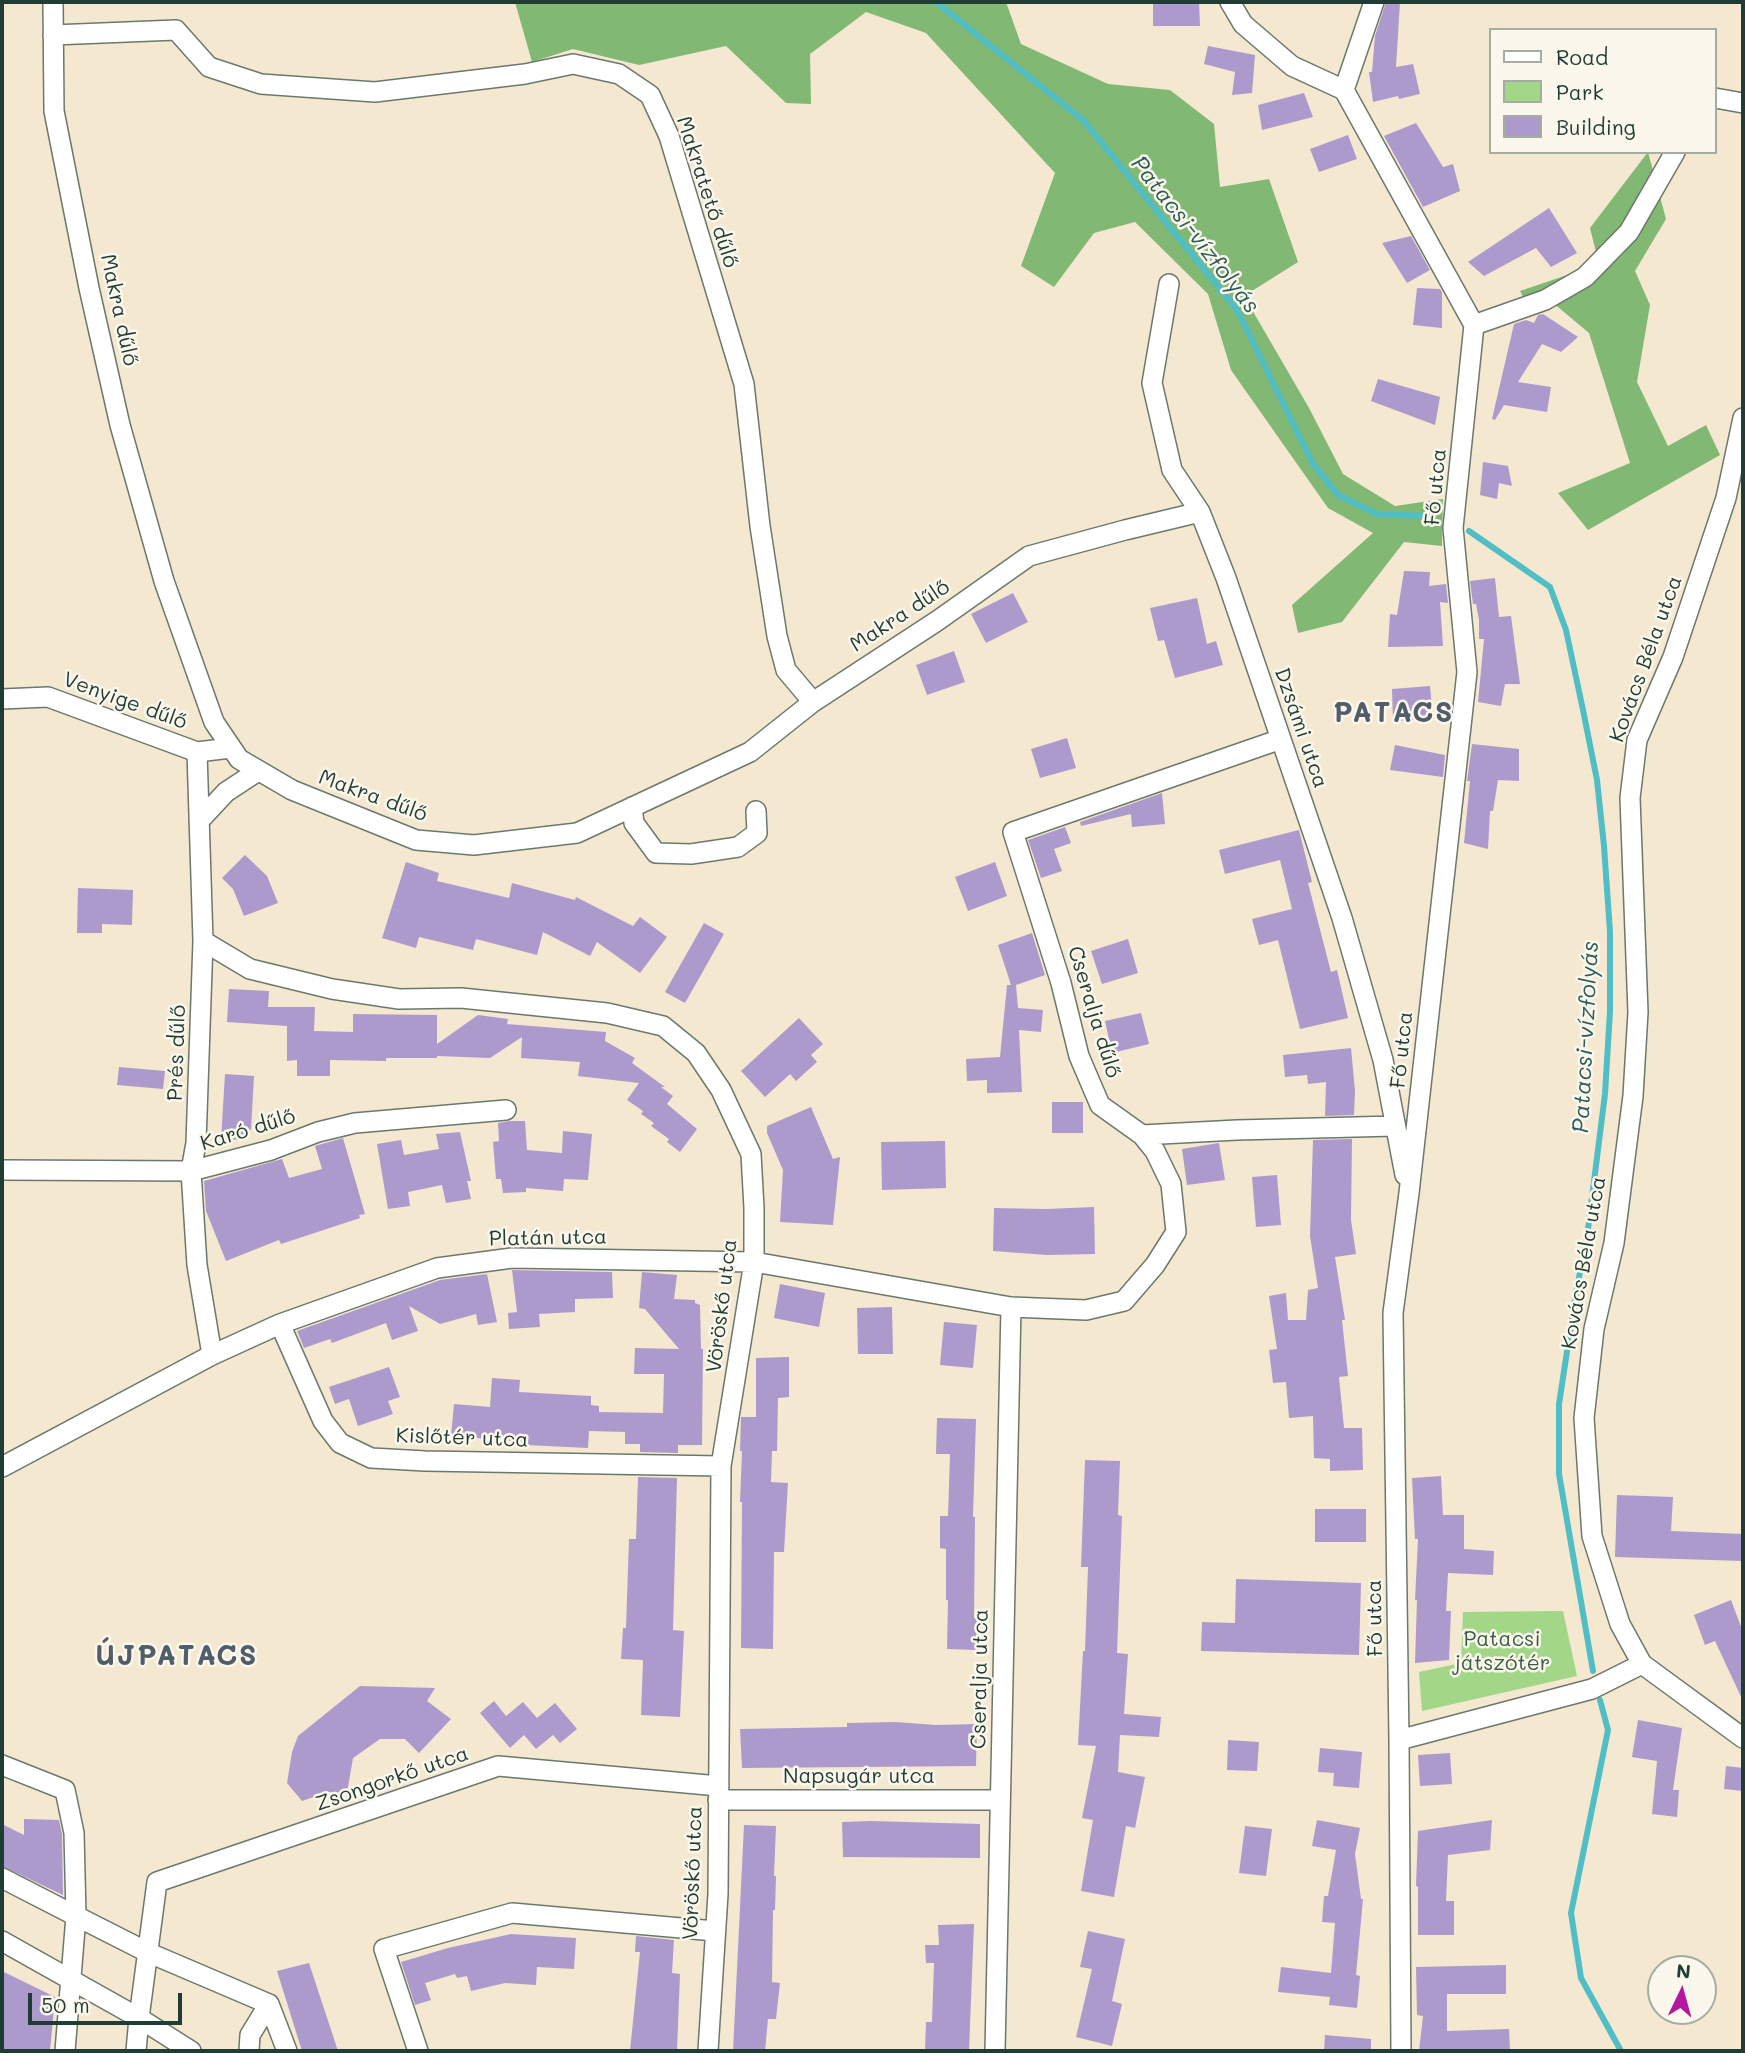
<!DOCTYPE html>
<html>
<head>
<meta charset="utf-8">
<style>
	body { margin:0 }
	#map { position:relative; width:1745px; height:2053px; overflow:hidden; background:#f4e8d0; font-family:Mali,sans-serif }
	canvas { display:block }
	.frame { position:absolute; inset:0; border:4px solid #1f3d34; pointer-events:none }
	.legend { position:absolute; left:1489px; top:28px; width:228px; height:126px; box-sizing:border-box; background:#fbf7ec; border:2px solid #a3ada2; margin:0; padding:9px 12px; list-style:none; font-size:21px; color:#1f3d34 }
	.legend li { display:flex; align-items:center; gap:14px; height:35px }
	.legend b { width:35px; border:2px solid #a3ada2 }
	.north { position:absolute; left:1647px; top:1955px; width:70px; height:70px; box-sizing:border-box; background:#fbf7ec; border:2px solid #a3ada2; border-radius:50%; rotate:5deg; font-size:19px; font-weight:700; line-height:28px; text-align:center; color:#1f3d34 }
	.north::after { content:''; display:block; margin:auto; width:24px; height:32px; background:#b5179e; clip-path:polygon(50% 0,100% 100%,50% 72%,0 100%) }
	.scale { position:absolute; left:28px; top:1993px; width:154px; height:32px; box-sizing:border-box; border:4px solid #1f3d34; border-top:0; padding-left:9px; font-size:21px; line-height:24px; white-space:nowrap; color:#1f3d34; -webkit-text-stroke:5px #fbf7ec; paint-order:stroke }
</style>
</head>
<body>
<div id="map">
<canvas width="1745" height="2053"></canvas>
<div class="frame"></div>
<ul class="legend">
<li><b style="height:9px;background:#fff"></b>Road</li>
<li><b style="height:19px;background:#a1d787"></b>Park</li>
<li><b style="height:19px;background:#ad9acd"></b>Building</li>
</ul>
<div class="north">N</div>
<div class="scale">50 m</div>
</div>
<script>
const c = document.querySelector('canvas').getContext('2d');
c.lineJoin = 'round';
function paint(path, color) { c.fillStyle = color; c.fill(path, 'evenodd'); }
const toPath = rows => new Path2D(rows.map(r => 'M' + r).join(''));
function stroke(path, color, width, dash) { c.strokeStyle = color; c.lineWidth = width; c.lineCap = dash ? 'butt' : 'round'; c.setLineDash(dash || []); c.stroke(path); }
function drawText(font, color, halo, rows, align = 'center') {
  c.font = font + ' Mali,sans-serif'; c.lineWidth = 5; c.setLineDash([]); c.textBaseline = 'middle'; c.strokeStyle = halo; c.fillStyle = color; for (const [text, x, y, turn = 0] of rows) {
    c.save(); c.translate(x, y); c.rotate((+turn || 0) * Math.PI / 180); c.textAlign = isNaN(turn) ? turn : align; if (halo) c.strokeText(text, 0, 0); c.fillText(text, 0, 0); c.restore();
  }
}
paint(toPath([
	[1563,1611,1577,1676,1422,1711,1419,1672,1461,1663,1463,1612]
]), '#a1d787');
paint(toPath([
	[515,2,1006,2,1021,44,1108,84,1170,90,1214,124,1220,187,1269,179,1298,262,1244,296,1309,408,1343,474,1395,506,1443,499,1442,546,1404,542,1342,622,1298,633,1292,605,1373,533,1328,508,1231,370,1208,294,1135,222,1094,233,1054,287,1021,266,1055,173,926,33,866,12,810,54,811,104,786,103,726,46,639,65,573,49,532,62],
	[1648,152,1666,219,1635,271,1650,305,1637,382,1668,446,1706,425,1720,455,1588,530,1558,493,1630,463,1589,333,1552,302,1531,312,1520,291,1576,272,1596,252,1590,228]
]), '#80b874');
stroke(toPath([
	[936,2,1084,121,1237,310,1313,464,1338,495,1377,514,1428,516],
	[1469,531,1550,587,1566,630,1583,710,1597,780,1604,846,1610,932,1610,1011,1605,1094,1588,1229,1575,1299,1559,1404,1559,1474,1593,1671],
	[1600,1700,1608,1730,1571,1913,1581,1978,1621,2051]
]), '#50bec4', 6);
paint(toPath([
	[1153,2,1199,2,1200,26,1153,26],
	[1386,2,1400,2,1396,67,1413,64,1420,94,1399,99,1398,96,1373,102,1369,72,1372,72,1375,36],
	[1208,46,1255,55,1252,93,1232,95,1235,72,1204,64],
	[1304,93,1313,117,1262,130,1258,105],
	[1416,123,1443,167,1453,164,1460,191,1423,207,1384,136],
	[1348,135,1357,159,1319,172,1310,149],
	[1549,208,1577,253,1551,267,1536,248,1484,276,1468,262],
	[1411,236,1430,270,1407,283,1382,243],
	[1417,288,1440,289,1442,292,1442,328,1413,325],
	[1543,314,1578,337,1561,352,1542,344,1518,382,1551,387,1547,412,1504,405,1495,420,1492,419,1514,324,1526,320,1534,323,1538,315],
	[1378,379,1440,397,1435,425,1371,401],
	[1483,462,1508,466,1512,486,1499,483,1497,499,1480,495],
	[1404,571,1430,572,1429,586,1446,584,1448,603,1440,602,1443,646,1388,647,1390,614,1397,615],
	[1495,578,1499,617,1511,616,1520,684,1505,684,1501,706,1478,702,1484,639,1479,639,1479,620,1476,604,1473,604,1470,581],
	[1013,593,1028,622,986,643,971,614],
	[1197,598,1207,644,1216,641,1223,665,1175,678,1164,640,1158,641,1150,608],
	[954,651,965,682,927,695,916,665],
	[1430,686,1433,719,1393,721,1392,689],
	[1067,738,1076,768,1040,778,1031,749],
	[1472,744,1519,749,1519,781,1498,780,1493,811,1490,811,1488,849,1464,843,1470,781,1467,781],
	[1395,745,1445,755,1443,777,1390,770],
	[1162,793,1165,824,1132,827,1131,814,1081,826,1080,822],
	[1065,827,1071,843,1054,849,1062,871,1041,878,1028,840],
	[1299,830,1312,882,1308,883,1331,972,1337,970,1348,1018,1300,1029,1278,940,1259,945,1252,919,1292,909,1280,860,1225,874,1219,850],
	[245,855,267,876,278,903,244,916,233,889,222,878],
	[406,862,439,873,437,881,509,898,512,883,575,900,576,897,633,926,640,917,667,937,640,973,597,942,590,956,543,932,537,955,476,939,473,950,419,937,416,948,382,938],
	[995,862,1007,896,968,911,955,877],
	[78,888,133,890,132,925,102,924,102,933,77,933],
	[704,923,724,934,685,1003,665,992],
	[1032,933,1045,975,1016,985,1018,1008,1043,1010,1041,1032,1019,1030,1022,1092,987,1093,987,1080,967,1081,966,1059,1000,1057,1007,985,1011,985,998,945],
	[1128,939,1138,973,1102,984,1091,951],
	[229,989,269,991,268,1007,315,1007,314,1031,353,1032,353,1014,437,1015,437,1044,478,1015,508,1019,507,1024,606,1032,605,1041,635,1058,632,1063,665,1087,661,1087,673,1096,667,1104,697,1129,680,1152,667,1142,669,1139,651,1126,654,1123,641,1114,643,1111,627,1100,639,1083,578,1076,580,1062,521,1058,522,1037,490,1058,437,1056,437,1058,386,1058,386,1061,330,1060,330,1076,297,1076,297,1060,287,1061,287,1026,227,1022],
	[1141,1013,1149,1044,1112,1053,1105,1021],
	[799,1018,823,1044,811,1055,817,1062,796,1081,790,1074,765,1097,741,1071],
	[1351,1048,1355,1091,1354,1115,1325,1116,1326,1082,1308,1084,1307,1075,1285,1077,1283,1055],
	[119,1067,165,1071,163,1089,117,1085],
	[225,1074,254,1076,251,1130,245,1129,245,1140,221,1139],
	[1052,1102,1083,1102,1083,1133,1052,1133],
	[811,1107,833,1159,840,1157,833,1225,780,1222,783,1170,767,1133,767,1126],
	[510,1121,525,1121,527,1150,562,1153,563,1131,592,1134,588,1180,564,1179,563,1191,526,1188,526,1192,503,1193,501,1179,496,1179,493,1142,499,1141,498,1123],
	[460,1132,471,1181,467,1181,471,1199,446,1203,442,1185,408,1192,410,1206,388,1209,377,1144,401,1140,404,1155,439,1149,436,1134],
	[343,1138,365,1214,359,1215,360,1218,281,1244,279,1240,226,1261,206,1211,204,1181,282,1159,289,1178,322,1169,315,1146],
	[1352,1139,1351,1220,1356,1254,1335,1257,1345,1320,1342,1320,1348,1376,1339,1377,1344,1428,1362,1428,1363,1470,1330,1471,1330,1459,1314,1458,1313,1416,1289,1418,1286,1382,1273,1383,1269,1350,1277,1349,1269,1296,1286,1293,1288,1320,1306,1320,1308,1290,1318,1288,1310,1236,1313,1140],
	[945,1141,946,1188,882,1190,881,1142],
	[1219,1143,1225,1180,1187,1185,1182,1149],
	[1277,1175,1281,1225,1256,1227,1252,1177],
	[1094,1207,1095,1254,1047,1255,993,1251,994,1208,1046,1209],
	[512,1270,612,1272,613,1298,575,1299,575,1312,539,1314,540,1327,509,1329,508,1313,517,1312],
	[642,1272,677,1275,674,1299,695,1300,695,1303,700,1305,701,1349,703,1349,702,1445,678,1445,678,1453,640,1452,640,1444,625,1444,625,1432,589,1431,588,1448,526,1445,527,1442,451,1436,454,1404,490,1407,492,1378,520,1380,519,1392,591,1396,591,1405,599,1406,599,1412,663,1413,664,1374,634,1374,635,1348,679,1349,645,1309,639,1308],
	[487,1274,497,1322,478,1325,476,1314,440,1324,409,1306,418,1331,392,1340,386,1323,332,1343,330,1339,304,1348,297,1331,440,1280],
	[780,1284,825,1293,819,1327,774,1318],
	[892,1307,893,1354,858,1354,857,1308],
	[944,1322,977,1325,973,1368,940,1365],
	[789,1357,789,1397,778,1398,777,1451,772,1451,771,1482,788,1483,784,1552,774,1552,773,1649,741,1648,742,1502,740,1502,742,1451,740,1451,741,1417,756,1417,756,1358],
	[389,1367,400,1397,388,1401,393,1414,358,1426,349,1399,335,1404,329,1387],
	[937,1418,976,1419,973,1517,975,1517,974,1618,977,1618,976,1650,947,1649,948,1600,946,1600,946,1549,940,1548,940,1516,948,1516,950,1454,936,1454],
	[1085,1460,1120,1461,1118,1515,1122,1516,1117,1653,1128,1654,1124,1714,1161,1717,1159,1737,1120,1735,1118,1772,1145,1777,1135,1828,1126,1826,1114,1897,1081,1891,1093,1820,1082,1818,1096,1746,1078,1745,1083,1651,1085,1651,1088,1567,1081,1567],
	[1441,1476,1443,1515,1464,1515,1464,1549,1494,1551,1493,1575,1448,1573,1446,1611,1451,1611,1449,1660,1415,1663,1417,1600,1415,1600,1418,1539,1415,1539,1412,1478],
	[638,1477,677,1478,673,1630,684,1631,680,1717,641,1715,643,1660,621,1659,623,1628,626,1628,629,1539,636,1539],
	[1617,1495,1673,1497,1671,1531,1743,1534,1743,1561,1615,1557],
	[1315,1509,1366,1509,1366,1542,1315,1542],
	[1236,1579,1361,1583,1359,1655,1201,1651,1202,1622,1235,1623],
	[1731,1600,1743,1632,1743,1701,1715,1641,1705,1645,1694,1615],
	[360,1686,435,1688,427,1701,451,1719,419,1753,405,1739,380,1739,353,1758,347,1793,328,1792,302,1801,287,1783,292,1752,298,1736],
	[494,1701,506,1716,523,1702,537,1718,555,1703,577,1729,560,1743,553,1735,536,1749,524,1735,510,1748,480,1713],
	[1638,1720,1682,1728,1673,1790,1679,1790,1677,1817,1652,1814,1657,1761,1632,1757],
	[896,1722,936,1725,977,1724,976,1766,742,1768,740,1729,847,1727,847,1723],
	[1228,1740,1259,1742,1257,1771,1227,1770],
	[1320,1748,1362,1752,1359,1788,1333,1786,1334,1773,1318,1772],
	[1450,1753,1452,1784,1420,1786,1418,1755],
	[1726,1766,1743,1768,1743,1791,1724,1789],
	[24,1819,59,1820,62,1834,63,1895,2,1866,2,1824,24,1835],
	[1317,1820,1360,1828,1355,1854,1361,1899,1363,1899,1356,1975,1360,1976,1357,2008,1329,2005,1330,1997,1278,1992,1281,1967,1331,1973,1335,1923,1322,1922,1324,1896,1328,1896,1336,1850,1312,1846],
	[1492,1820,1490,1850,1448,1855,1446,1901,1454,1901,1454,1935,1418,1935,1418,1887,1416,1886,1418,1831],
	[870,1821,980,1824,980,1858,843,1857,842,1822],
	[744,1825,776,1826,774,1876,776,1876,775,1910,773,1910,772,1982,780,1983,776,2019,768,2019,765,2051,733,2051],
	[1245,1826,1272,1829,1266,1876,1239,1873],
	[974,1924,969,2051,925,2051,926,2022,932,2022,934,1963,926,1963,925,1945,939,1945,938,1925],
	[1088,1931,1125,1939,1112,2001,1122,2004,1112,2046,1076,2037,1092,1969,1080,1967],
	[511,1934,576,1938,574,1969,537,1967,536,1985,505,1983,471,1991,467,1976,457,1978,455,1974,425,1983,431,2000,415,2005,401,1962,448,1948],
	[636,1936,674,1940,672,1973,680,1974,677,2051,630,2051,640,1952,635,1952],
	[309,1963,338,2051,302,2051,277,1971],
	[1506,1965,1506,1994,1447,1994,1447,2031,1509,2029,1510,2051,1419,2051,1423,2016,1417,2015,1416,1967],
	[2,1971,55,1997,50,2051,2,2051],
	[1325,2035,1371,2039,1371,2051,1324,2051]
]), '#ad9acd');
const minor = toPath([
	[53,2,54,111,89,288,120,425,164,581,214,722,239,759,292,790,416,840,474,845,577,833,750,752,813,702,937,621,1029,556,1125,530,1200,512],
	[1230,2,1243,24,1292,66,1344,90],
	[53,35,176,30,209,67,261,84,375,92,525,74,573,64,619,74,650,95,669,136,744,384,760,526,777,636,786,670,813,702],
	[1344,90,1474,325,1453,528,1467,672,1409,1193,1393,1313,1399,1740,1401,2051],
	[1344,90,1374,2],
	[1715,98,1743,103],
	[1169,284,1152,383,1172,470,1200,512,1226,578,1342,918,1383,1060,1405,1175],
	[1474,325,1545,300,1585,277,1629,232,1675,152],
	[1743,418,1726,498,1673,657,1637,740,1630,798,1638,1012,1633,1096,1614,1243,1594,1329,1584,1418,1592,1536,1620,1624,1642,1664,1743,1738],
	[2,699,48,697,197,752,231,748],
	[197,752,203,941,196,1143,191,1171,197,1265,212,1355],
	[632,807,634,823,656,853,691,854,738,847,757,833,756,811],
	[199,821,226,792,258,771],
	[203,941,250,969,332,989,399,999,461,998,607,1013,663,1026,696,1053,721,1090,751,1154,754,1208,754,1262,721,1466,718,1894,708,2051],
	[1142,1135,1237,1130,1395,1126],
	[2,1170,191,1171,271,1150,318,1132,355,1123,506,1110],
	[280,1324,323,1421,340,1443,371,1458,425,1461,721,1466],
	[2,1467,212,1355,280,1324,437,1268,512,1258,754,1262,1011,1307,1086,1310,1124,1301,1155,1265,1176,1232,1171,1184,1155,1151,1142,1135,1100,1105,1079,1056,1061,983,1013,832,1281,739],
	[1399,1740,1592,1689,1642,1664],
	[2,1765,65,1790,74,1833,76,1916,147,1952,269,2004],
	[718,1800,1000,1800],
	[2,1878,76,1916,65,2051],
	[2,1941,139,2018,191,2051],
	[269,2004,287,2051],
	[136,2051,139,2018,157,1882,498,1766,719,1786],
	[249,2051,250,2035,269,2004],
	[418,2051,384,1949,512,1913,715,1931],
	[995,2051,1011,1307]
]);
stroke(minor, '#6a796b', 22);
stroke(minor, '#fff', 19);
drawText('21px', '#1f3d34', '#fbf7ec', [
	["Makratető dűlő",707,192,72],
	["Makra dűlő",119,310,78],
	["Fő utca",1436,487,-85],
	["Makra dűlő",900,616,-33],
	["Kovács Béla utca",1646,659,-70],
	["Venyige dűlő",125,701,20],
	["Dzsámi utca",1301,728,71],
	["Makra dűlő",373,796,20],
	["Cseralja dűlő",1094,1012,73],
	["Fő utca",1402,1050,-84],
	["Prés dűlő",177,1053,-88],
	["Karó dűlő",248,1130,-17],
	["Platán utca",548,1238,-1],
	["Kovács Béla utca",1584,1263,-80],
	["Vöröskő utca",722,1306,-83],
	["Kislőtér utca",462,1438,2],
	["Fő utca",1375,1618,-91],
	["Cseralja utca",980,1679,-89],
	["Napsugár utca",859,1777],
	["Zsongorkő utca",392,1779,-19],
	["Vöröskő utca",693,1873,-88]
]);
drawText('21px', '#395c45', '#fbf7ec', [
	["Patacsi",1502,1640],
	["játszótér",1502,1664]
]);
drawText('italic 23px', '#2b5d58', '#fbf7ec', [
	["Patacsi-vízfolyás",1195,235,52],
	["Patacsi-vízfolyás",1586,1037,-87]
]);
c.letterSpacing = '2px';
drawText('bold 28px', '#515e6a', '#fbf7ec', [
	["PATACS",1394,713],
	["ÚJPATACS",177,1656]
]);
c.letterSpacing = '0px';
</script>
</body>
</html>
